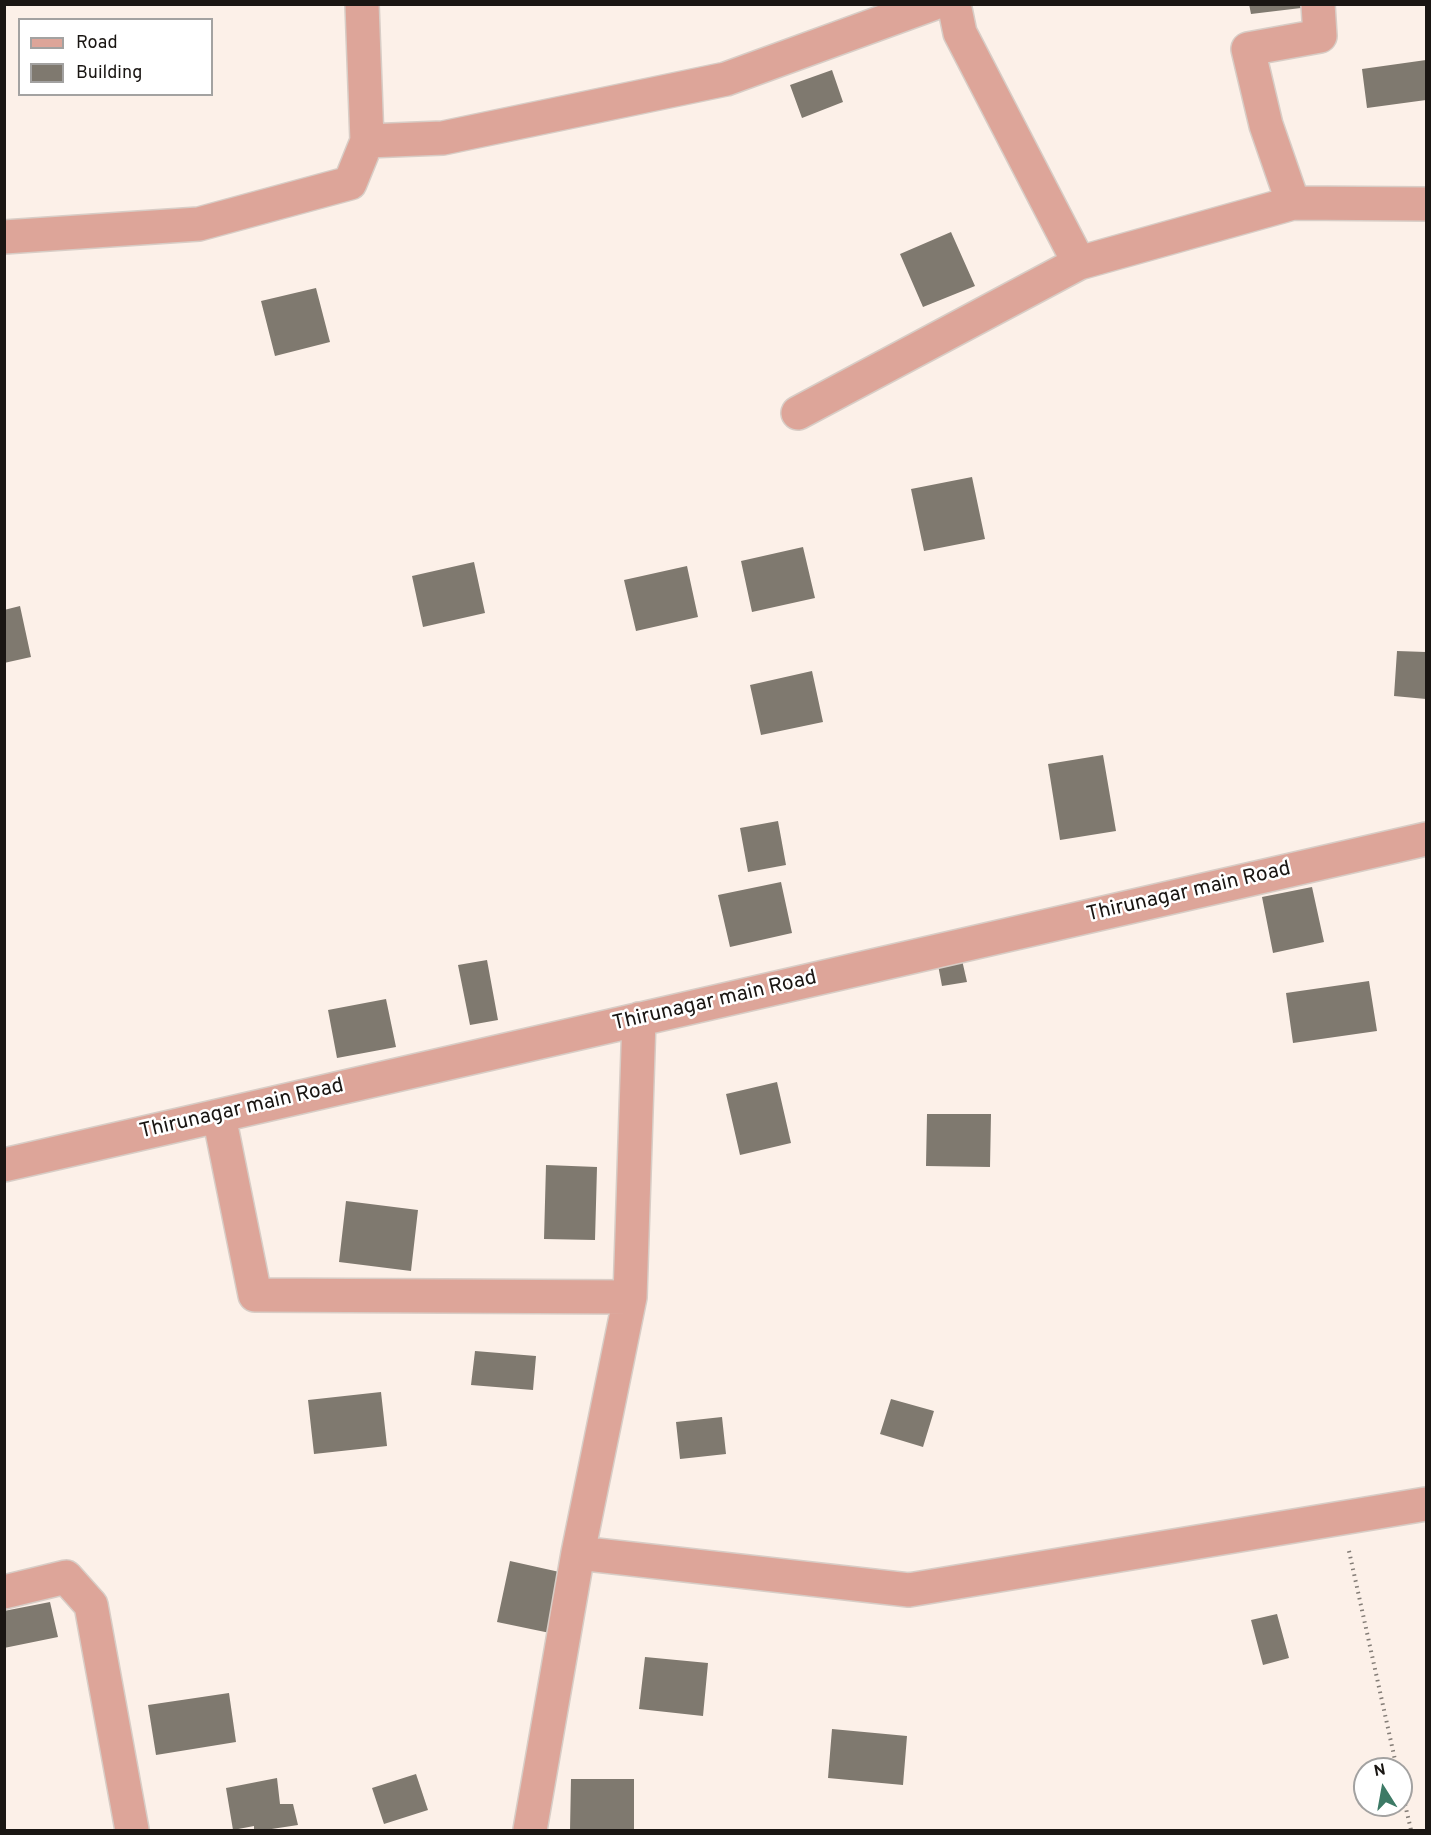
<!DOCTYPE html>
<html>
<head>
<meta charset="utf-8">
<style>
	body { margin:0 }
	#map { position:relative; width:1431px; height:1835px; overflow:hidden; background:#fcf0e8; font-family:Overpass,sans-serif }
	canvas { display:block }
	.frame { position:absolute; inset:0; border:6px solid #1a1613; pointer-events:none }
	.legend { position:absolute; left:18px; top:18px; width:195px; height:78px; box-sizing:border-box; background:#fff; border:2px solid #a3a2a1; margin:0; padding:8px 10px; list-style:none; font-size:18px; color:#1a1613 }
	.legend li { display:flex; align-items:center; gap:12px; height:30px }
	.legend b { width:30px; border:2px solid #a3a2a1 }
	.north { position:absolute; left:1353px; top:1757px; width:60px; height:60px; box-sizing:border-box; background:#fff; border:2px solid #a3a2a1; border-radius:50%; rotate:349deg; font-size:16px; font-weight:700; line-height:24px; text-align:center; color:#1a1613 }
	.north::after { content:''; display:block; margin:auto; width:21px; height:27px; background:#3d7a66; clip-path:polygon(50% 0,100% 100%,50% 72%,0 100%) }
</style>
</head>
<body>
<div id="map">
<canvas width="1431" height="1835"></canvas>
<div class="frame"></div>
<ul class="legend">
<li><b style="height:8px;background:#dda599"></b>Road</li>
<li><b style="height:16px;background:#7f796f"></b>Building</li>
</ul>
<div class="north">N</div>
</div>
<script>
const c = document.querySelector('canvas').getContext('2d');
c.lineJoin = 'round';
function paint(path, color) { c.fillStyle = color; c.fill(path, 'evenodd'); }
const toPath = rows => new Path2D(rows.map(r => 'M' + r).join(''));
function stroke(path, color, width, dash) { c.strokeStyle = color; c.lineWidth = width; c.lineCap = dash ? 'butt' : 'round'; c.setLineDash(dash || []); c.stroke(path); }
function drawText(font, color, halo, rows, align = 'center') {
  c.font = font + ' Overpass,sans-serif'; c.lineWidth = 5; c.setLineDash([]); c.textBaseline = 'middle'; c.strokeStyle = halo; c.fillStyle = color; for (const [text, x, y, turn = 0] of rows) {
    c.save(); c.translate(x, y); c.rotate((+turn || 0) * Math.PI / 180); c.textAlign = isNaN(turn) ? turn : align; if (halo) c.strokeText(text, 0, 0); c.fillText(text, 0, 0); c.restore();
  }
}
paint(toPath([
	[1249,4,1300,4,1301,8,1251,14],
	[1426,60,1426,100,1367,108,1362,69],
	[832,70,843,102,802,118,790,85],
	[951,232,975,286,923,307,900,254],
	[316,288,330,342,275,356,261,301],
	[972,477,985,539,924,551,911,489],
	[803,547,815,598,752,612,741,561],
	[474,562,485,613,423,627,412,576],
	[687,566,698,617,636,631,624,580],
	[20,606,31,657,4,663,4,610],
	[1397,651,1426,652,1426,699,1394,696],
	[812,671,823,722,761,735,750,685],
	[1103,755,1116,831,1060,840,1048,764],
	[778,821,786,865,748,872,740,828],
	[781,882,792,933,730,947,718,895],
	[1312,887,1324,942,1273,953,1262,897],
	[487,960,498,1020,470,1025,458,965],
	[962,960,967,982,942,986,938,965],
	[1369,981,1377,1031,1293,1043,1286,993],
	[386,999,396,1047,337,1058,328,1010],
	[777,1082,791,1143,740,1155,726,1094],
	[927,1114,991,1114,990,1167,926,1166],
	[546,1165,597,1167,595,1240,544,1239],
	[346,1201,418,1210,411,1271,339,1262],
	[475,1351,536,1356,533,1390,471,1385],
	[381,1392,387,1446,314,1454,308,1400],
	[891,1399,934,1411,923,1447,880,1434],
	[722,1417,726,1454,680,1459,676,1422],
	[510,1561,564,1573,550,1633,497,1622],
	[50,1602,58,1637,4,1648,4,1611],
	[1277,1614,1289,1658,1263,1665,1251,1620],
	[645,1657,708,1663,703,1716,639,1709],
	[229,1693,236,1742,156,1755,148,1705],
	[832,1729,907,1736,903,1785,828,1778],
	[416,1774,428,1810,384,1824,372,1788],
	[277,1778,280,1804,293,1804,298,1825,265,1830,254,1830,254,1826,233,1830,226,1788],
	[571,1779,634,1779,634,1830,570,1830]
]), '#7f796f');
const minor = toPath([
	[954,4,960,33,1079,263],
	[367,141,443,138,726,79,932,4],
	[1293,203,1266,125,1248,49,1320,36,1318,4],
	[4,237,199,224,350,183,367,141,362,4],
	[798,413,1079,263,1293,203,1426,204],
	[219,1116,255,1295,630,1297],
	[4,1165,1426,839],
	[578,1553,909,1590,1426,1504],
	[4,1592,66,1577,91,1605,132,1830],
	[530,1830,578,1553,630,1297,639,1019]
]);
stroke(minor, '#d8cdc6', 36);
stroke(toPath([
	[1349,1551,1397,1769],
	[1401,1787,1411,1830]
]), '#837c76', 4, [1.5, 4.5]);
stroke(minor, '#dda599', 33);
drawText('21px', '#1a1613', '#fff', [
	["Thirunagar main Road",1189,893,-13],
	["Thirunagar main Road",715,1002,-13],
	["Thirunagar main Road",242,1110,-13]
]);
</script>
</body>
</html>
